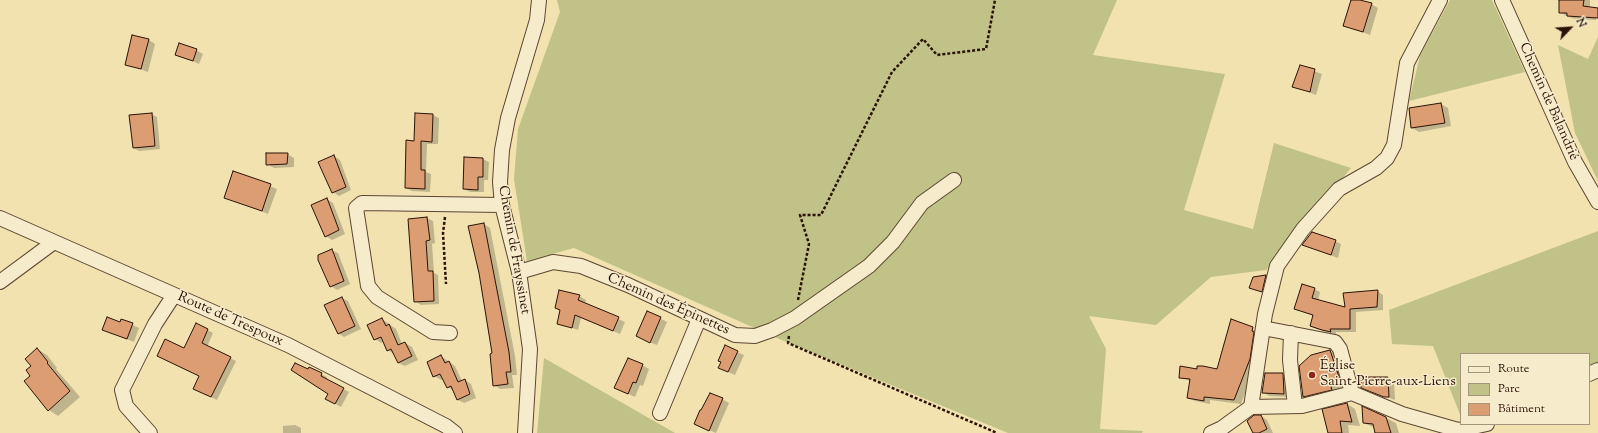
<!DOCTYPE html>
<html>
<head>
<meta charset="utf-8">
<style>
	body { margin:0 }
	#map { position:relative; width:1598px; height:433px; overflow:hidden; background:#f1e2b0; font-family:"Sorts Mill Goudy",serif }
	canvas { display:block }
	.legend { position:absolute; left:1460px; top:353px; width:130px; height:72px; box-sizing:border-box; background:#f6eccc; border:1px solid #a5957d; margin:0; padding:5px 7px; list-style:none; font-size:12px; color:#2b1207 }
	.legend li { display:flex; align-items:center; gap:8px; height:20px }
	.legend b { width:20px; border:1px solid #a5957d }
	.north { position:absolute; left:1550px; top:8px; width:40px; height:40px; -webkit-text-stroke:3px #f6eccc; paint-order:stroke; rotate:65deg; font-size:11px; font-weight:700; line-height:16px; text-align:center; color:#2b1207 }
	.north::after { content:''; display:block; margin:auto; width:14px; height:18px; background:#2b1207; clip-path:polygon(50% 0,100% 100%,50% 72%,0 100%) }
</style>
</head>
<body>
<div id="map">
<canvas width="1598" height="433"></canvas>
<ul class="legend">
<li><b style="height:5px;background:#f6eccc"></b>Route</li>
<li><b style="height:11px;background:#c0c287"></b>Parc</li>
<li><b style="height:11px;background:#db9d71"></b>Bâtiment</li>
</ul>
<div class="north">N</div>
</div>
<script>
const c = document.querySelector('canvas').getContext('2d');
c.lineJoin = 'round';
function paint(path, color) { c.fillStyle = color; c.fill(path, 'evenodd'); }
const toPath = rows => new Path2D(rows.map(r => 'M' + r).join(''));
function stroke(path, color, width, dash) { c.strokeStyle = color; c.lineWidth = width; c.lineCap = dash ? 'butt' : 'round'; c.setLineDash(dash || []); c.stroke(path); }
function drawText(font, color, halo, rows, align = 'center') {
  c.font = font + ' "Sorts Mill Goudy",serif'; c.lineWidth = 3; c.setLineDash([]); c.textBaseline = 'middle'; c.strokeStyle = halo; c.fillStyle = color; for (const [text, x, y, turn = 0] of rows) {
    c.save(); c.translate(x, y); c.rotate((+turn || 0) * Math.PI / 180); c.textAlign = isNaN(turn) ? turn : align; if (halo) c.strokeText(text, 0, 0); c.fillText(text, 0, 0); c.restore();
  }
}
paint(toPath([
	[557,0,1117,0,1093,55,1225,74,1184,210,1253,229,1274,143,1351,168,1266,270,1211,277,1156,325,1089,316,1106,349,1100,429,1143,431,1142,433,1008,433,777,338,574,248,527,261,514,179,518,129,560,12],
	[1450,0,1492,0,1525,72,1409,101,1420,56],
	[1598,37,1598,181,1575,133,1558,45,1588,59],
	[1598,231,1598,362,1589,367,1589,354,1461,354,1461,417,1433,346,1392,344,1389,310],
	[544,358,675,433,537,433]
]), '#c0c287');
paint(toPath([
	[1352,0,1371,4,1378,8,1370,35,1345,26],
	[1560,0,1590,0,1590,8,1596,12,1596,20,1575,19,1566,16,1560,12],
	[149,40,155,44,148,72,126,64],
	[196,50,203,54,199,64,176,54],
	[1300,66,1322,74,1316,95,1293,86],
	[1441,104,1448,108,1451,126,1419,132,1412,128,1410,109],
	[151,114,157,117,160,149,139,151,134,148],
	[433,115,439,118,438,144,427,144,426,172,431,174,430,192,412,191,406,188,415,142],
	[287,154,294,158,294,167,274,168,267,164],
	[334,156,340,160,351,190,339,196,333,192],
	[483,159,489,162,488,180,484,180,484,192,470,192,464,189],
	[234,172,277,189,268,214,225,197],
	[327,199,333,203,345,234,332,240,326,236],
	[427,218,433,221,435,243,432,244,434,273,438,275,439,304,421,305,415,301,409,220],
	[484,224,490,228,515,356,517,375,512,375,514,388,500,389,494,385,494,354],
	[1335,241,1341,244,1338,258,1303,245],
	[331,250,338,253,350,284,337,290,331,286],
	[1266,276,1269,278,1265,293,1251,288,1254,278],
	[1314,289,1320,292,1318,301,1346,308,1377,291,1383,295,1383,310,1356,312,1356,332,1336,332,1336,335,1317,329,1311,326,1314,316,1295,309],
	[579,296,586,300,585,304,625,322,620,334,581,318,578,330,558,323,561,311,556,308],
	[342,298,348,301,361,329,344,337,338,333],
	[648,312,667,322,657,345,644,340],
	[382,319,396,329,402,344,405,343,412,347,418,360,405,366,398,363,394,354,388,350,384,341,381,343,375,339],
	[122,320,139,328,134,342,104,330,121,323],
	[1231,321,1260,332,1256,363,1241,404,1210,400,1210,404,1195,401,1188,398,1190,381,1180,377,1197,370,1218,370],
	[196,324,213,333,207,347,236,361,217,400,200,392],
	[37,349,47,355,57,368,56,369,80,397,58,416,49,410,31,376],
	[1330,351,1341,357,1350,386,1315,403,1304,396],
	[737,352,744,355,735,375,726,371,722,362],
	[441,356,455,366,462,381,465,380,471,384,476,398,464,403,458,400,454,391,447,387,443,378,441,380,434,376],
	[642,365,649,369,643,386,640,385,635,397,622,391],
	[308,370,321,374,327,377,326,380,349,392,341,407,327,399,330,393],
	[1283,374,1289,378,1290,397,1269,396,1263,392],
	[1387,378,1394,382,1395,400,1369,391],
	[722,399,729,403,716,433,701,427],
	[1347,404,1355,409,1360,426,1348,425,1349,433,1329,433],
	[1261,416,1267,420,1273,433,1254,433],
	[1386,418,1396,423,1399,433,1377,433,1375,428,1364,423],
	[295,425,301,428,301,433,283,433,283,426]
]), '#0003');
const building = toPath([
	[1351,0,1360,0,1372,3,1363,32,1343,26,1351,0],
	[1559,0,1584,0,1583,6,1598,8,1598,18,1567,16,1567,13,1559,13,1559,0],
	[132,35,149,39,141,69,125,65,132,35],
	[179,43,197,49,193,61,175,55,179,43],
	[1300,65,1315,69,1310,92,1292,87,1300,65],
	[1441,103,1445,123,1411,128,1409,108,1441,103],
	[152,113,155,146,133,148,129,115,152,113],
	[415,113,433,114,432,142,421,141,421,170,425,170,425,189,405,188,406,140,414,141,415,113],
	[266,153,288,153,287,164,266,165,266,153],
	[334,155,346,187,332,193,318,162,334,155],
	[464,157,483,158,483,177,478,177,478,190,463,189,464,157],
	[233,171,271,184,262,211,224,198,233,171],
	[327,198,339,230,325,237,311,205,327,198],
	[427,217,430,240,426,241,428,271,433,271,434,301,414,302,408,219,427,217],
	[484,223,509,352,511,372,506,372,508,384,493,386,490,354,492,353,479,273,468,226,484,223],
	[1312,232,1336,240,1331,255,1302,245,1312,232],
	[332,249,344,281,330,287,318,260,318,255,332,249],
	[1266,275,1262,292,1249,288,1253,277,1266,275],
	[1302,284,1315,288,1312,298,1345,307,1343,293,1378,290,1377,307,1350,309,1350,329,1330,329,1331,332,1322,330,1310,326,1313,315,1294,309,1302,284],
	[559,290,580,295,578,300,619,317,613,331,575,315,572,328,557,324,560,310,555,308,559,290],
	[342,297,355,326,338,334,324,305,342,297],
	[647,311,661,317,650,343,636,336,647,311],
	[107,317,120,322,121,319,133,323,127,339,102,330,107,317],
	[382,318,386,326,389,324,398,345,405,342,412,356,398,363,391,349,387,351,381,337,374,340,367,325,382,318],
	[1231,319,1253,327,1252,331,1254,332,1250,359,1234,400,1204,397,1204,401,1187,398,1190,379,1179,378,1180,366,1197,369,1197,366,1203,366,1217,369,1231,319],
	[196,323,208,329,202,343,231,357,211,397,193,389,199,376,157,356,165,339,184,348,196,323],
	[725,345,738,351,728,372,718,368,721,362,718,361,725,345],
	[37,348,48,362,47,363,70,391,48,411,24,381,30,376,26,370,31,366,25,359,37,348],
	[1330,350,1340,380,1330,383,1332,390,1303,397,1299,366,1311,355,1330,350],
	[441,355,445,363,449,361,458,382,465,379,470,394,457,400,451,386,447,388,440,374,433,377,427,362,441,355],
	[628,358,643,364,636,383,633,382,628,394,614,388,628,358],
	[295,363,308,369,309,367,322,373,321,376,344,388,335,404,325,399,328,394,291,370,295,363],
	[1265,373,1283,373,1284,394,1262,393,1265,373],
	[1361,377,1388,377,1389,397,1384,397,1361,388,1361,377],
	[710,393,723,398,709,431,694,424,700,410,701,410,710,393],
	[1347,403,1352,422,1340,421,1342,433,1328,433,1322,409,1347,403],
	[1362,406,1386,417,1391,433,1375,433,1373,424,1363,423,1362,406],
	[1254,415,1261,415,1267,429,1259,433,1253,433,1247,421,1254,415]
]);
paint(building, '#db9d71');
stroke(building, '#2b1207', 1);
const minor = toPath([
	[1502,0,1575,162,1598,202],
	[0,218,288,345,446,426,455,433],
	[519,272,553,262,581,266,628,285,735,335,755,336,772,330,795,318,869,266,893,242,922,203,954,180],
	[0,282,54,242],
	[450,333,433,332,377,297,368,286,356,208,362,203,502,205],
	[1291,333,1290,360,1295,406],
	[1589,374,1598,370],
	[1352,393,1402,414,1458,430,1487,424],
	[1251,407,1302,406,1352,393,1340,349,1335,342,1263,328],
	[660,413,699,319],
	[150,433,126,406,122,390,155,324,174,295],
	[525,433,530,349,519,272,502,205,500,182,502,150,508,118,537,20,539,0],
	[1211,433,1222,428,1251,407,1265,314,1277,266,1303,229,1339,189,1376,168,1387,158,1394,145,1407,63,1440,0]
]);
stroke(minor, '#5c4631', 16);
stroke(toPath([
	[445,217,443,233,446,284],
	[798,300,809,244,800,215,821,215,892,72,923,39,937,55,986,49,995,0],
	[789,336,788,343,997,433]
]), '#2b1207', 2.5, [3, 2]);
stroke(minor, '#f6eccc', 14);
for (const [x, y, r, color] of [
	[1312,375,4,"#8f2418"]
]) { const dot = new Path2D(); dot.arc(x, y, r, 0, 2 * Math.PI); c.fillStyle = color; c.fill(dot); stroke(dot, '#f6eccc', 1.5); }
drawText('14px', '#2b1207', '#f6eccc', [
	["Chemin de Balandrié",1548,102,66],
	["Chemin de Frayssinet",513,250,80],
	["Chemin des Épinettes",668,305,24],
	["Route de Trespoux",230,320,24]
]);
drawText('14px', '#2b1207', '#f6eccc', [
	["Église",1320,367],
	["Saint-Pierre-aux-Liens",1320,383]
], 'left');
</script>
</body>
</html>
